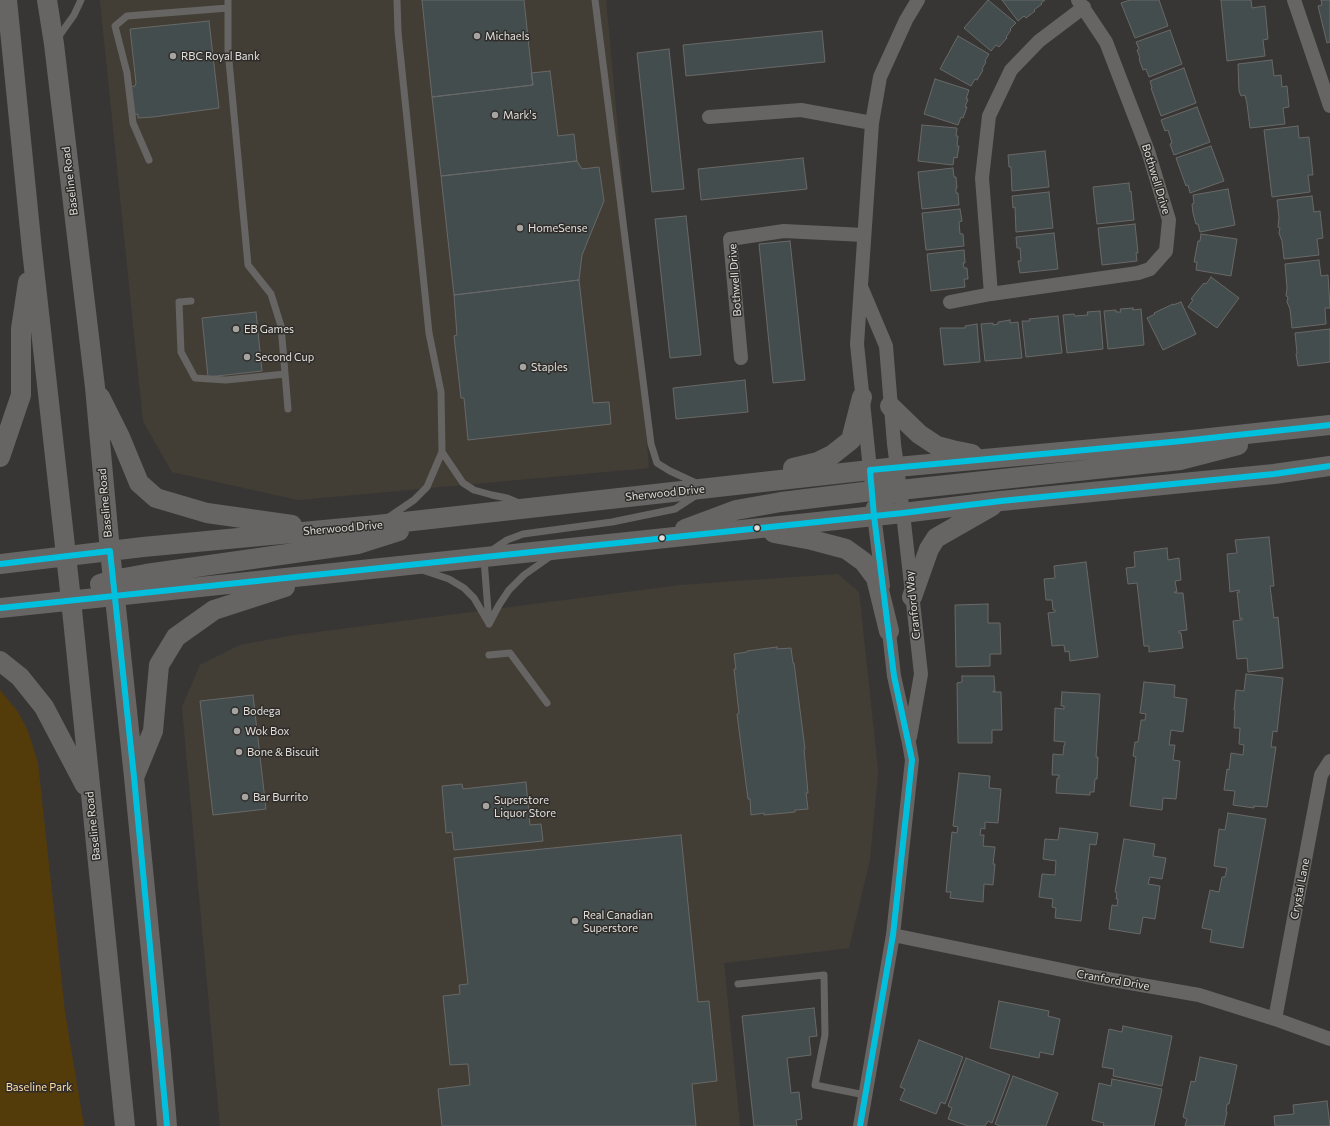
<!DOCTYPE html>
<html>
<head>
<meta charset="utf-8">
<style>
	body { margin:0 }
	canvas { display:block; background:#383634 }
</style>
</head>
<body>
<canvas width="1330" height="1126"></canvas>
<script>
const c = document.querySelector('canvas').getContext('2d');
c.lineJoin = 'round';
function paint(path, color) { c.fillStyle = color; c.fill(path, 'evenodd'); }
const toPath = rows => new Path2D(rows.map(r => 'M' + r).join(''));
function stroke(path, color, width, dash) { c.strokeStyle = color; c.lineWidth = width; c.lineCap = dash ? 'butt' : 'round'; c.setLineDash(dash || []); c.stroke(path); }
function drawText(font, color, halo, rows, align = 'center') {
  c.font = font + ' Commissioner,sans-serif'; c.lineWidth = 3; c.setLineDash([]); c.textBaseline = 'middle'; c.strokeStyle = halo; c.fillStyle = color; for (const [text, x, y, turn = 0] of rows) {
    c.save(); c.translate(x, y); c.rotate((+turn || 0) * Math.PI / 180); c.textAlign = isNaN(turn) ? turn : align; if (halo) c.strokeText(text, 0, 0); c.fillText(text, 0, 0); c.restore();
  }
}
paint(toPath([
	[100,0,606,0,649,468,298,500,172,472,143,421],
	[838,574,859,592,878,771,870,859,849,948,724,963,740,1126,220,1126,182,707,200,665,240,645,295,635,681,585]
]), '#433e35');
paint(toPath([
	[0,690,18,712,28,731,38,763,65,1012,84,1126,0,1126]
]), '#533b0a');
const building = toPath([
	[422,0,524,0,533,85,432,97,422,0],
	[988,0,1016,23,1010,29,1011,30,1006,37,1007,38,999,47,996,45,991,51,964,28,988,0],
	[1002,0,1045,0,1041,3,1042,4,1034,10,1035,11,1026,18,1024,16,1018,21,1002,0],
	[1130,0,1159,0,1168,26,1135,38,1121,3,1130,0],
	[1221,0,1251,0,1252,8,1265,6,1268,39,1263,40,1265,56,1227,61,1221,0],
	[1321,0,1330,0,1330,42,1327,43,1318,6,1322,5,1321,0],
	[209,21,219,108,153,117,138,118,138,114,132,115,129,87,135,86,136,83,130,29,209,21],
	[1170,30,1182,64,1149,77,1146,69,1143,70,1139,59,1140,58,1137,50,1139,49,1136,42,1170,30],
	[822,31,825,62,686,76,683,45,822,31],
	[958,36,989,54,985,61,986,62,982,69,983,70,977,80,975,79,971,86,940,69,958,36],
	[669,49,684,189,652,192,637,53,669,49],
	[1272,60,1274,76,1281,75,1282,87,1287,86,1289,107,1283,108,1285,124,1250,128,1247,104,1245,95,1241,96,1239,91,1238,64,1272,60],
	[1184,68,1196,103,1161,116,1151,88,1152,88,1150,81,1184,68],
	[550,71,558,136,574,134,577,161,441,176,432,97,533,85,531,73,550,71],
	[935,79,969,90,966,99,968,99,965,107,967,107,963,118,961,117,958,125,924,114,935,79],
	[1197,107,1210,142,1174,155,1170,144,1172,143,1168,130,1165,131,1161,120,1197,107],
	[922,125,957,128,956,136,958,136,957,146,959,146,957,158,954,157,953,165,918,161,922,125],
	[1298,126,1299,138,1309,137,1313,175,1308,175,1310,192,1272,197,1264,130,1298,126],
	[1211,146,1224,181,1190,193,1188,185,1186,186,1176,158,1211,146],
	[1045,151,1049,187,1012,191,1011,167,1009,167,1008,155,1045,151],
	[803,158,807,189,701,200,698,169,803,158],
	[577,161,582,169,599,167,604,201,582,255,579,280,454,295,441,176,577,161],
	[953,168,954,177,956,177,957,188,956,188,956,193,958,193,959,205,922,209,918,172,953,168],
	[1129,183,1130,192,1131,191,1134,220,1097,224,1093,187,1129,183],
	[1228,189,1235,225,1200,232,1198,224,1196,224,1193,213,1192,204,1194,203,1193,195,1228,189],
	[1049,192,1053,228,1016,232,1015,207,1013,208,1012,196,1049,192],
	[1312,196,1314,212,1320,211,1323,238,1317,239,1319,255,1284,259,1282,241,1279,233,1280,228,1278,227,1279,218,1277,200,1312,196],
	[960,209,962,221,959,222,960,234,963,234,964,246,926,250,922,213,960,209],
	[686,216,701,355,670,358,655,219,686,216],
	[1135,224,1138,253,1136,253,1137,261,1102,265,1098,228,1135,224],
	[1054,233,1058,269,1020,273,1018,261,1021,261,1020,248,1017,248,1016,237,1054,233],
	[1201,234,1237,239,1231,276,1196,270,1197,262,1194,262,1198,241,1200,241,1201,234],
	[790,241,805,380,773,383,759,244,790,241],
	[964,250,965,263,963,263,964,268,967,268,968,279,964,279,965,287,931,291,927,254,964,250],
	[1319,260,1321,276,1328,275,1330,308,1325,308,1326,324,1292,328,1290,309,1287,302,1288,297,1286,296,1287,288,1285,264,1319,260],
	[1211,277,1239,298,1217,328,1188,307,1193,300,1191,299,1198,290,1204,283,1206,284,1211,277],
	[579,280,593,403,609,402,611,424,468,440,464,398,461,398,454,336,457,335,454,295,579,280],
	[1181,302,1196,334,1163,350,1147,318,1155,314,1154,313,1173,304,1173,305,1181,302],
	[1133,308,1133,310,1141,309,1144,345,1108,349,1104,311,1116,310,1116,312,1121,312,1120,309,1133,308],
	[1100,311,1103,349,1067,353,1063,315,1074,314,1075,316,1088,315,1087,312,1100,311],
	[256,312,262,371,208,377,202,318,256,312],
	[1058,316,1062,353,1026,357,1022,321,1030,321,1029,319,1058,316],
	[1010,320,1010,323,1018,322,1022,358,985,361,981,324,993,323,993,325,998,324,998,322,1010,320],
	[977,324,980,362,944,365,940,328,965,328,965,326,977,324],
	[1330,329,1330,362,1298,366,1296,354,1297,353,1295,333,1330,329],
	[745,380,748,412,676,419,673,388,745,380],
	[1269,537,1274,586,1270,586,1274,618,1278,617,1283,668,1248,672,1247,658,1237,659,1233,621,1242,620,1242,618,1240,619,1237,592,1240,592,1239,590,1230,592,1227,554,1237,553,1235,540,1269,537],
	[1167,548,1168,560,1179,558,1181,580,1175,581,1177,592,1174,592,1175,593,1183,593,1187,630,1179,631,1179,633,1181,633,1183,648,1149,652,1149,646,1144,646,1137,583,1128,584,1126,568,1135,567,1134,552,1167,548],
	[1086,562,1098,657,1070,661,1069,651,1065,652,1064,645,1052,646,1048,613,1055,612,1055,610,1053,610,1052,600,1046,600,1044,579,1055,578,1054,566,1086,562],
	[988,604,988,623,1000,623,1001,654,990,654,990,666,956,667,955,605,988,604],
	[777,647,777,649,791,648,793,663,794,663,805,749,804,749,808,793,806,793,808,809,795,810,795,812,764,815,764,813,751,815,750,799,748,799,737,714,739,713,734,669,736,669,734,654,747,652,747,651,777,647],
	[1246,674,1283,678,1277,732,1273,731,1271,747,1276,747,1267,807,1254,806,1254,808,1233,805,1235,791,1224,790,1227,769,1229,770,1231,753,1243,755,1244,745,1239,744,1240,728,1234,728,1235,711,1234,710,1236,690,1244,691,1246,674],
	[962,676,994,676,995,691,993,691,993,692,1001,692,1002,730,992,730,992,743,958,743,957,683,962,682,962,676],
	[1144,682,1175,685,1174,697,1187,699,1183,732,1171,730,1169,745,1175,745,1173,760,1180,761,1176,799,1163,798,1162,810,1130,806,1136,757,1133,756,1135,742,1138,742,1141,720,1145,720,1146,714,1140,713,1144,682],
	[1062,692,1100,694,1096,757,1098,757,1097,779,1095,779,1094,792,1090,792,1090,795,1056,793,1057,778,1059,778,1059,775,1052,775,1053,754,1063,755,1064,745,1065,745,1065,742,1054,741,1055,708,1064,709,1064,706,1061,706,1062,692],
	[253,695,266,809,213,815,200,701,253,695],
	[959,773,990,776,989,788,1001,789,998,823,985,822,985,829,981,828,980,835,984,835,983,846,995,847,993,864,995,864,993,885,984,884,983,902,950,898,951,892,946,892,952,832,957,833,958,827,953,826,959,773],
	[526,782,530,825,541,824,543,841,454,850,452,832,446,833,442,786,462,784,463,789,526,782],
	[1228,813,1266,819,1243,948,1210,942,1212,930,1202,928,1210,890,1219,892,1222,877,1225,877,1227,868,1214,866,1219,829,1225,830,1228,813],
	[1060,828,1098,833,1096,845,1090,844,1081,921,1055,918,1056,908,1052,907,1053,899,1039,897,1042,874,1055,875,1056,861,1043,859,1045,839,1058,840,1060,828],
	[681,835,698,1002,709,1001,717,1081,692,1084,696,1126,442,1126,438,1089,470,1085,468,1064,450,1065,443,996,460,994,459,985,468,984,454,858,681,835],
	[1124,839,1155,844,1153,856,1166,858,1162,879,1150,877,1148,884,1160,886,1155,919,1143,917,1140,934,1109,929,1112,905,1117,906,1118,899,1116,899,1117,893,1115,892,1124,839],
	[999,1001,1049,1011,1048,1016,1060,1019,1053,1055,1040,1052,1039,1058,990,1048,999,1001],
	[814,1008,817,1036,809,1037,811,1055,787,1058,791,1093,799,1092,802,1119,796,1120,797,1126,754,1126,742,1016,814,1008],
	[1123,1026,1172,1036,1162,1086,1113,1076,1114,1069,1102,1067,1109,1029,1122,1032,1123,1026],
	[919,1040,963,1057,945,1104,941,1102,936,1114,900,1100,905,1089,900,1087,919,1040],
	[1200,1057,1237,1065,1229,1104,1227,1104,1226,1112,1227,1112,1224,1126,1185,1126,1187,1119,1183,1117,1191,1081,1195,1082,1200,1057],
	[966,1058,1010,1075,992,1123,988,1121,985,1126,968,1126,948,1119,952,1108,948,1106,966,1058],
	[1013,1076,1058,1093,1046,1126,1000,1126,995,1124,1013,1076],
	[1112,1079,1162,1089,1154,1126,1103,1126,1104,1123,1092,1120,1099,1083,1111,1086,1112,1079],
	[1327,1101,1330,1126,1275,1126,1274,1116,1294,1114,1293,1105,1327,1101]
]);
paint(building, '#434d4e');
stroke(building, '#686867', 1);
stroke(toPath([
	[228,0,228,50,248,265,271,294,281,326,288,409],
	[595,0,651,444,657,463,670,471,696,483],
	[57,39,74,15,81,0],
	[149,160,133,123,127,73,115,26,127,16,228,8],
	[191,301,179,302,181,352,195,378,226,380,285,374],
	[442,452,463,483,474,490,492,495,507,498,519,503],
	[389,517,414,500,427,487,442,452,441,392,429,333,398,32,397,0],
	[491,551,507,540,523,534,612,522,675,509,695,496],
	[484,559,489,624],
	[422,570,449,579,464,588,474,598,488,622],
	[489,624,499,605,509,590,524,575,551,556],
	[489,655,510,653,547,703],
	[738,984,824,975,825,1035,815,1085,865,1095]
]), '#666563', 7);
stroke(toPath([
	[1294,0,1330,106],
	[709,117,801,110,872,123],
	[862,289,886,346,894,444,903,513,921,674,910,737],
	[991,294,982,178,989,116,1011,70,1039,41,1084,7],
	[950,302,991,294,1138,273,1150,269,1166,251,1169,220,1148,151,1106,42,1078,0],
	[741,358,730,239,784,231,864,235],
	[871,479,857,344,872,123,880,77,906,20,918,0],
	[873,507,883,586],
	[893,935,1096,977,1199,995,1275,1019,1330,1039],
	[1275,1019,1321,775,1330,761],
	[860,1126,893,935,912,760,909,743,894,676,888,623]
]), '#666563', 14);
stroke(toPath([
	[7,0,32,250,71,600,125,1126],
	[47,0,54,44,95,387,110,551,134,777,161,1054,167,1126],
	[100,397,120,437,139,483,156,498,207,513,292,525],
	[890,406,919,434,937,446,952,450,972,454],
	[0,457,21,395,21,329,28,282],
	[793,468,818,462,832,455,851,440,862,397],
	[874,516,879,505,885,498,891,493,900,490,1180,460,1238,445],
	[685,529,736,510,781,502,872,491,887,483,893,474],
	[774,533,812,540,846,549,864,562,876,578,889,631],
	[0,564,143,547,377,525,897,467,1182,441,1330,425],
	[100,584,113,580,146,574,358,544,399,531],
	[912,597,929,549,936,538,992,506],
	[0,608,903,513,1001,501,1274,474,1330,466],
	[0,661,20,677,44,707,85,785],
	[135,775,153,731,159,665,176,637,214,610,285,587]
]), '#666563', 20);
stroke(toPath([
	[0,564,110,551,134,777,167,1126],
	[0,608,903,513,1001,501,1274,474,1330,466],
	[860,1126,893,935,912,760,894,676,874,516,870,470,1182,441,1330,425]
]), '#01c0de', 6);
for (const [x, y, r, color] of [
	[477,36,4,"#a5a4a1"],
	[173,56,4,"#a5a4a1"],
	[495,115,4,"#a5a4a1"],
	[520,228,4,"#a5a4a1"],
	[236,329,4,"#a5a4a1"],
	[247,357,4,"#a5a4a1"],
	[523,367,4,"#a5a4a1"],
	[757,528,3.5,"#e0dfdc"],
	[662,538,3.5,"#e0dfdc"],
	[235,711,4,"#a5a4a1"],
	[237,731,4,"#a5a4a1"],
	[239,752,4,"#a5a4a1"],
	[245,797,4,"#a5a4a1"],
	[486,806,4,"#a5a4a1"],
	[575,921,4,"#a5a4a1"]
]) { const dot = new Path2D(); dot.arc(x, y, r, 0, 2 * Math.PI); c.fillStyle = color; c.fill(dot); stroke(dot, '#2f2c29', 1.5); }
drawText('11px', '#e0dfdc', '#2f2c29', [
	["Michaels",485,36],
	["RBC Royal Bank",181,56],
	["Mark's",503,115],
	["HomeSense",528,228],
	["EB Games",244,329],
	["Second Cup",255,357],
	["Staples",531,367],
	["Bodega",243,711],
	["Wok Box",245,731],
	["Bone & Biscuit",247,752],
	["Bar Burrito",253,797],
	["Superstore",494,800],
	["Liquor Store",494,813],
	["Real Canadian",583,915],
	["Superstore",583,928]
], 'left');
drawText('11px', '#e0dfdc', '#2f2c29', [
	["Bothwell Drive",1156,179,73],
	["Baseline Road",70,181,-97],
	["Bothwell Drive",735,280,-94],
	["Sherwood Drive",665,493,-6],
	["Baseline Road",105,503,-95],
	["Sherwood Drive",343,528,-5],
	["Cranford Way",913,605,-96],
	["Baseline Road",93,826,-96],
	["Crystal Lane",1300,889,-79],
	["Cranford Drive",1113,980,10]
]);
drawText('11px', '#ffdca4', '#2f2c29', [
	["Baseline Park",39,1087]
]);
</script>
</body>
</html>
